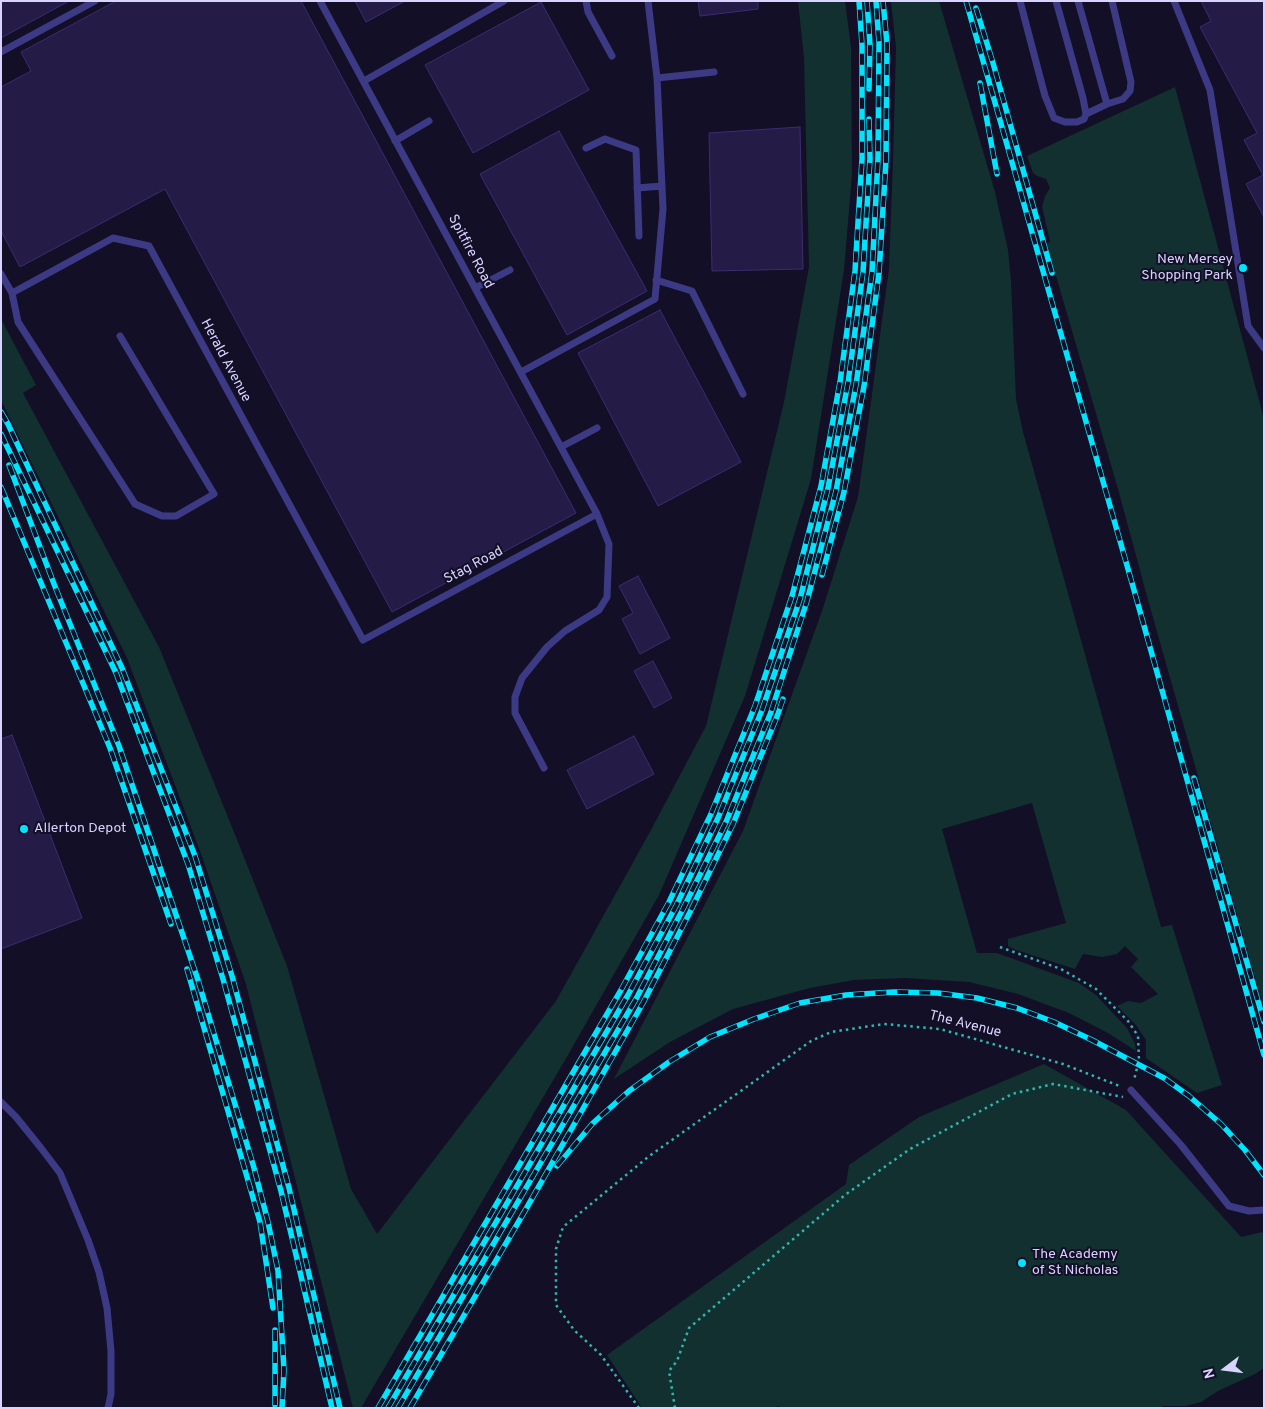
<!DOCTYPE html>
<html>
<head>
<meta charset="utf-8">
<style>
	body { margin:0 }
	#map { position:relative; width:1265px; height:1409px; overflow:hidden; background:#130f26; font-family:Overpass,sans-serif }
	canvas { display:block }
	.frame { position:absolute; inset:0; border:2px solid #d9d4ff; pointer-events:none }
	.north { position:absolute; left:1200px; top:1344px; width:50px; height:50px; -webkit-text-stroke:4px #130f26; paint-order:stroke; rotate:255deg; font-size:14px; font-weight:700; line-height:20px; text-align:center; color:#d9d4ff }
	.north::after { content:''; display:block; margin:auto; width:18px; height:22px; background:#d9d4ff; clip-path:polygon(50% 0,100% 100%,50% 72%,0 100%) }
</style>
</head>
<body>
<div id="map">
<canvas width="1265" height="1409"></canvas>
<div class="frame"></div>
<div class="north">N</div>
</div>
<script>
const c = document.querySelector('canvas').getContext('2d');
c.lineJoin = 'round';
function paint(path, color) { c.fillStyle = color; c.fill(path, 'evenodd'); }
const toPath = rows => new Path2D(rows.map(r => 'M' + r).join(''));
function stroke(path, color, width, dash) { c.strokeStyle = color; c.lineWidth = width; c.lineCap = dash ? 'butt' : 'round'; c.setLineDash(dash || []); c.stroke(path); }
function drawText(font, color, halo, rows, align = 'center') {
  c.font = font + ' Overpass,sans-serif'; c.lineWidth = 4; c.setLineDash([]); c.textBaseline = 'middle'; c.strokeStyle = halo; c.fillStyle = color; for (const [text, x, y, turn = 0] of rows) {
    c.save(); c.translate(x, y); c.rotate((+turn || 0) * Math.PI / 180); c.textAlign = isNaN(turn) ? turn : align; if (halo) c.strokeText(text, 0, 0); c.fillText(text, 0, 0); c.restore();
  }
}
paint(toPath([
	[798,1,845,1,851,47,852,174,844,270,811,479,745,696,659,895,568,1055,361,1408,353,1408,246,984,201,854,127,658,1,400,1,319,36,385,23,393,159,647,236,837,287,966,351,1189,377,1234,556,1001,651,830,706,726,784,402,809,267,804,58],
	[891,1,939,1,995,192,1008,250,1011,281,1016,399,1023,432,1161,927,1172,925,1222,1085,1197,1093,1146,1058,1146,1040,1136,1025,1117,1006,1128,1001,1141,1003,1158,994,1131,967,1138,959,1125,946,1117,954,1102,957,1083,954,1075,969,1016,950,1008,946,1008,939,1066,923,1032,803,942,829,977,953,997,953,1079,983,1096,995,1127,1028,1135,1044,1136,1051,1108,1033,1069,1013,1018,994,969,982,905,978,854,980,810,988,733,1009,670,1042,614,1079,743,831,822,611,858,497,889,269,893,160,896,47],
	[1175,87,1264,419,1264,1009,1148,600,1118,489,1047,245,1050,241,1042,207,1045,196,1050,188,1046,179,1037,176,1033,173,1027,156],
	[1044,1064,1126,1110,1241,1237,1262,1232,1264,1235,1264,1368,1255,1374,1218,1391,1201,1402,1186,1406,1164,1406,1157,1408,780,1408,779,1406,771,1408,642,1408,607,1355,846,1184,849,1165,919,1117]
]), '#12302f');
const building = toPath([
	[1,1,69,1,1,38,1,1],
	[116,1,301,1,576,513,392,612,165,189,20,267,1,231,1,87,31,71,21,52,116,1],
	[355,1,405,1,366,22,355,1],
	[698,1,758,1,758,9,700,16,698,1],
	[1201,1,1264,1,1264,217,1246,184,1263,175,1244,140,1257,133,1200,27,1211,21,1201,1],
	[541,2,589,90,473,153,425,65,541,2],
	[800,127,803,269,712,271,709,133,800,127],
	[559,131,647,291,567,335,480,174,559,131],
	[660,310,741,462,658,506,578,353,660,310],
	[638,576,670,638,640,654,622,619,633,613,619,586,638,576],
	[653,661,672,698,654,708,634,671,653,661],
	[12,735,82,918,1,949,1,739,12,735],
	[634,736,654,774,587,809,567,770,634,736]
]);
paint(building, '#241b47');
stroke(building, '#3b2d73', 1);
stroke(toPath([
	[1000,947,1061,969,1096,989,1128,1021,1138,1036,1139,1060,1134,1080],
	[639,1408,601,1355,574,1330,556,1305,556,1249,563,1227,648,1157,811,1041,831,1032,884,1024,940,1029,1063,1064,1122,1087],
	[675,1408,669,1371,677,1361,689,1328,845,1195,910,1149,1012,1094,1053,1084,1123,1097]
]), '#2fb8b0', 2.5, [2.5, 4]);
stroke(toPath([
	[320,1,597,514,609,544,607,597,599,610,565,631,547,647,522,678,515,697,515,713,544,768],
	[586,1,588,12,612,56],
	[1020,1,1045,96,1054,118,1065,122,1077,122,1084,119,1086,114,1107,104,1078,1],
	[1056,1,1083,98,1086,114],
	[1174,1,1210,90,1248,326,1264,348],
	[1,52,95,1],
	[657,78,714,72],
	[364,81,504,1],
	[1107,104,1123,99,1130,91,1131,82,1112,1],
	[395,141,429,121],
	[586,148,605,139,636,150,639,236],
	[637,188,662,186],
	[1,274,12,293,113,238,149,246,363,640,597,514],
	[656,280,692,291,743,394],
	[475,288,510,270],
	[12,293,18,322,135,504,162,516,176,516,214,494,120,336],
	[521,372,655,299,663,209,657,78,648,1],
	[561,447,597,428],
	[1131,1090,1181,1145,1229,1206,1249,1211,1264,1210],
	[1,1102,16,1117,41,1148,60,1173,88,1240,99,1272,107,1308,111,1351,111,1394,108,1408]
]), '#3d3a85', 7);
const rail = toPath([
	[867,1,870,45,869,89],
	[966,1,1134,590,1264,1055],
	[976,8,993,63,1052,273],
	[980,83,997,174],
	[1,412,8,424,122,668,195,856,232,976,289,1188,340,1408],
	[1,434,116,673,188,864,223,979,281,1191,332,1408],
	[9,465,54,584,119,746,198,980,254,1168,268,1222,278,1271,284,1370,282,1408],
	[1,487,110,748,171,924],
	[822,575,844,492,864,386,879,273,886,160,887,44,883,1],
	[1194,778,1264,1022],
	[187,969,260,1222,273,1308],
	[557,1166,593,1123,629,1091,669,1062,710,1037,754,1019,800,1003,846,995,894,992,938,993,977,998,1017,1008,1054,1022,1092,1040,1164,1078,1189,1096,1221,1124,1245,1150,1264,1175],
	[275,1330,275,1405],
	[378,1408,621,990,669,902,711,814,755,706,792,596,821,486,840,382,855,271,862,159,862,45,859,1],
	[388,1408,628,995,676,906,718,818,762,710,800,599,828,488,848,383,863,272,870,159,869,119],
	[398,1408,636,999,683,909,726,822,771,712,807,601,836,491,856,385,872,272,878,159,879,43,876,1],
	[410,1408,526,1209,643,1003,690,912,733,824,778,714,783,699]
]);
stroke(rail, '#00e5ff', 5.5);
stroke(rail, '#130f26', 4, [11]);
for (const [x, y, r, color] of [
	[1243,268,5,"#00e5ff"],
	[24,829,5,"#00e5ff"],
	[1022,1263,5,"#00e5ff"]
]) { const dot = new Path2D(); dot.arc(x, y, r, 0, 2 * Math.PI); c.fillStyle = color; c.fill(dot); stroke(dot, '#130f26', 2); }
drawText('14px', '#d9d4ff', '#130f26', [
	["Spitfire Road",470,252,62],
	["Herald Avenue",225,361,62],
	["Stag Road",474,566,-28],
	["The Avenue",965,1025,14]
]);
drawText('14px', '#d9d4ff', '#130f26', [
	["New Mersey",1233,260,"right"],
	["Shopping Park",1233,276,"right"],
	["Allerton Depot",34,829],
	["The Academy",1032,1255],
	["of St Nicholas",1032,1271]
], 'left');
</script>
</body>
</html>
